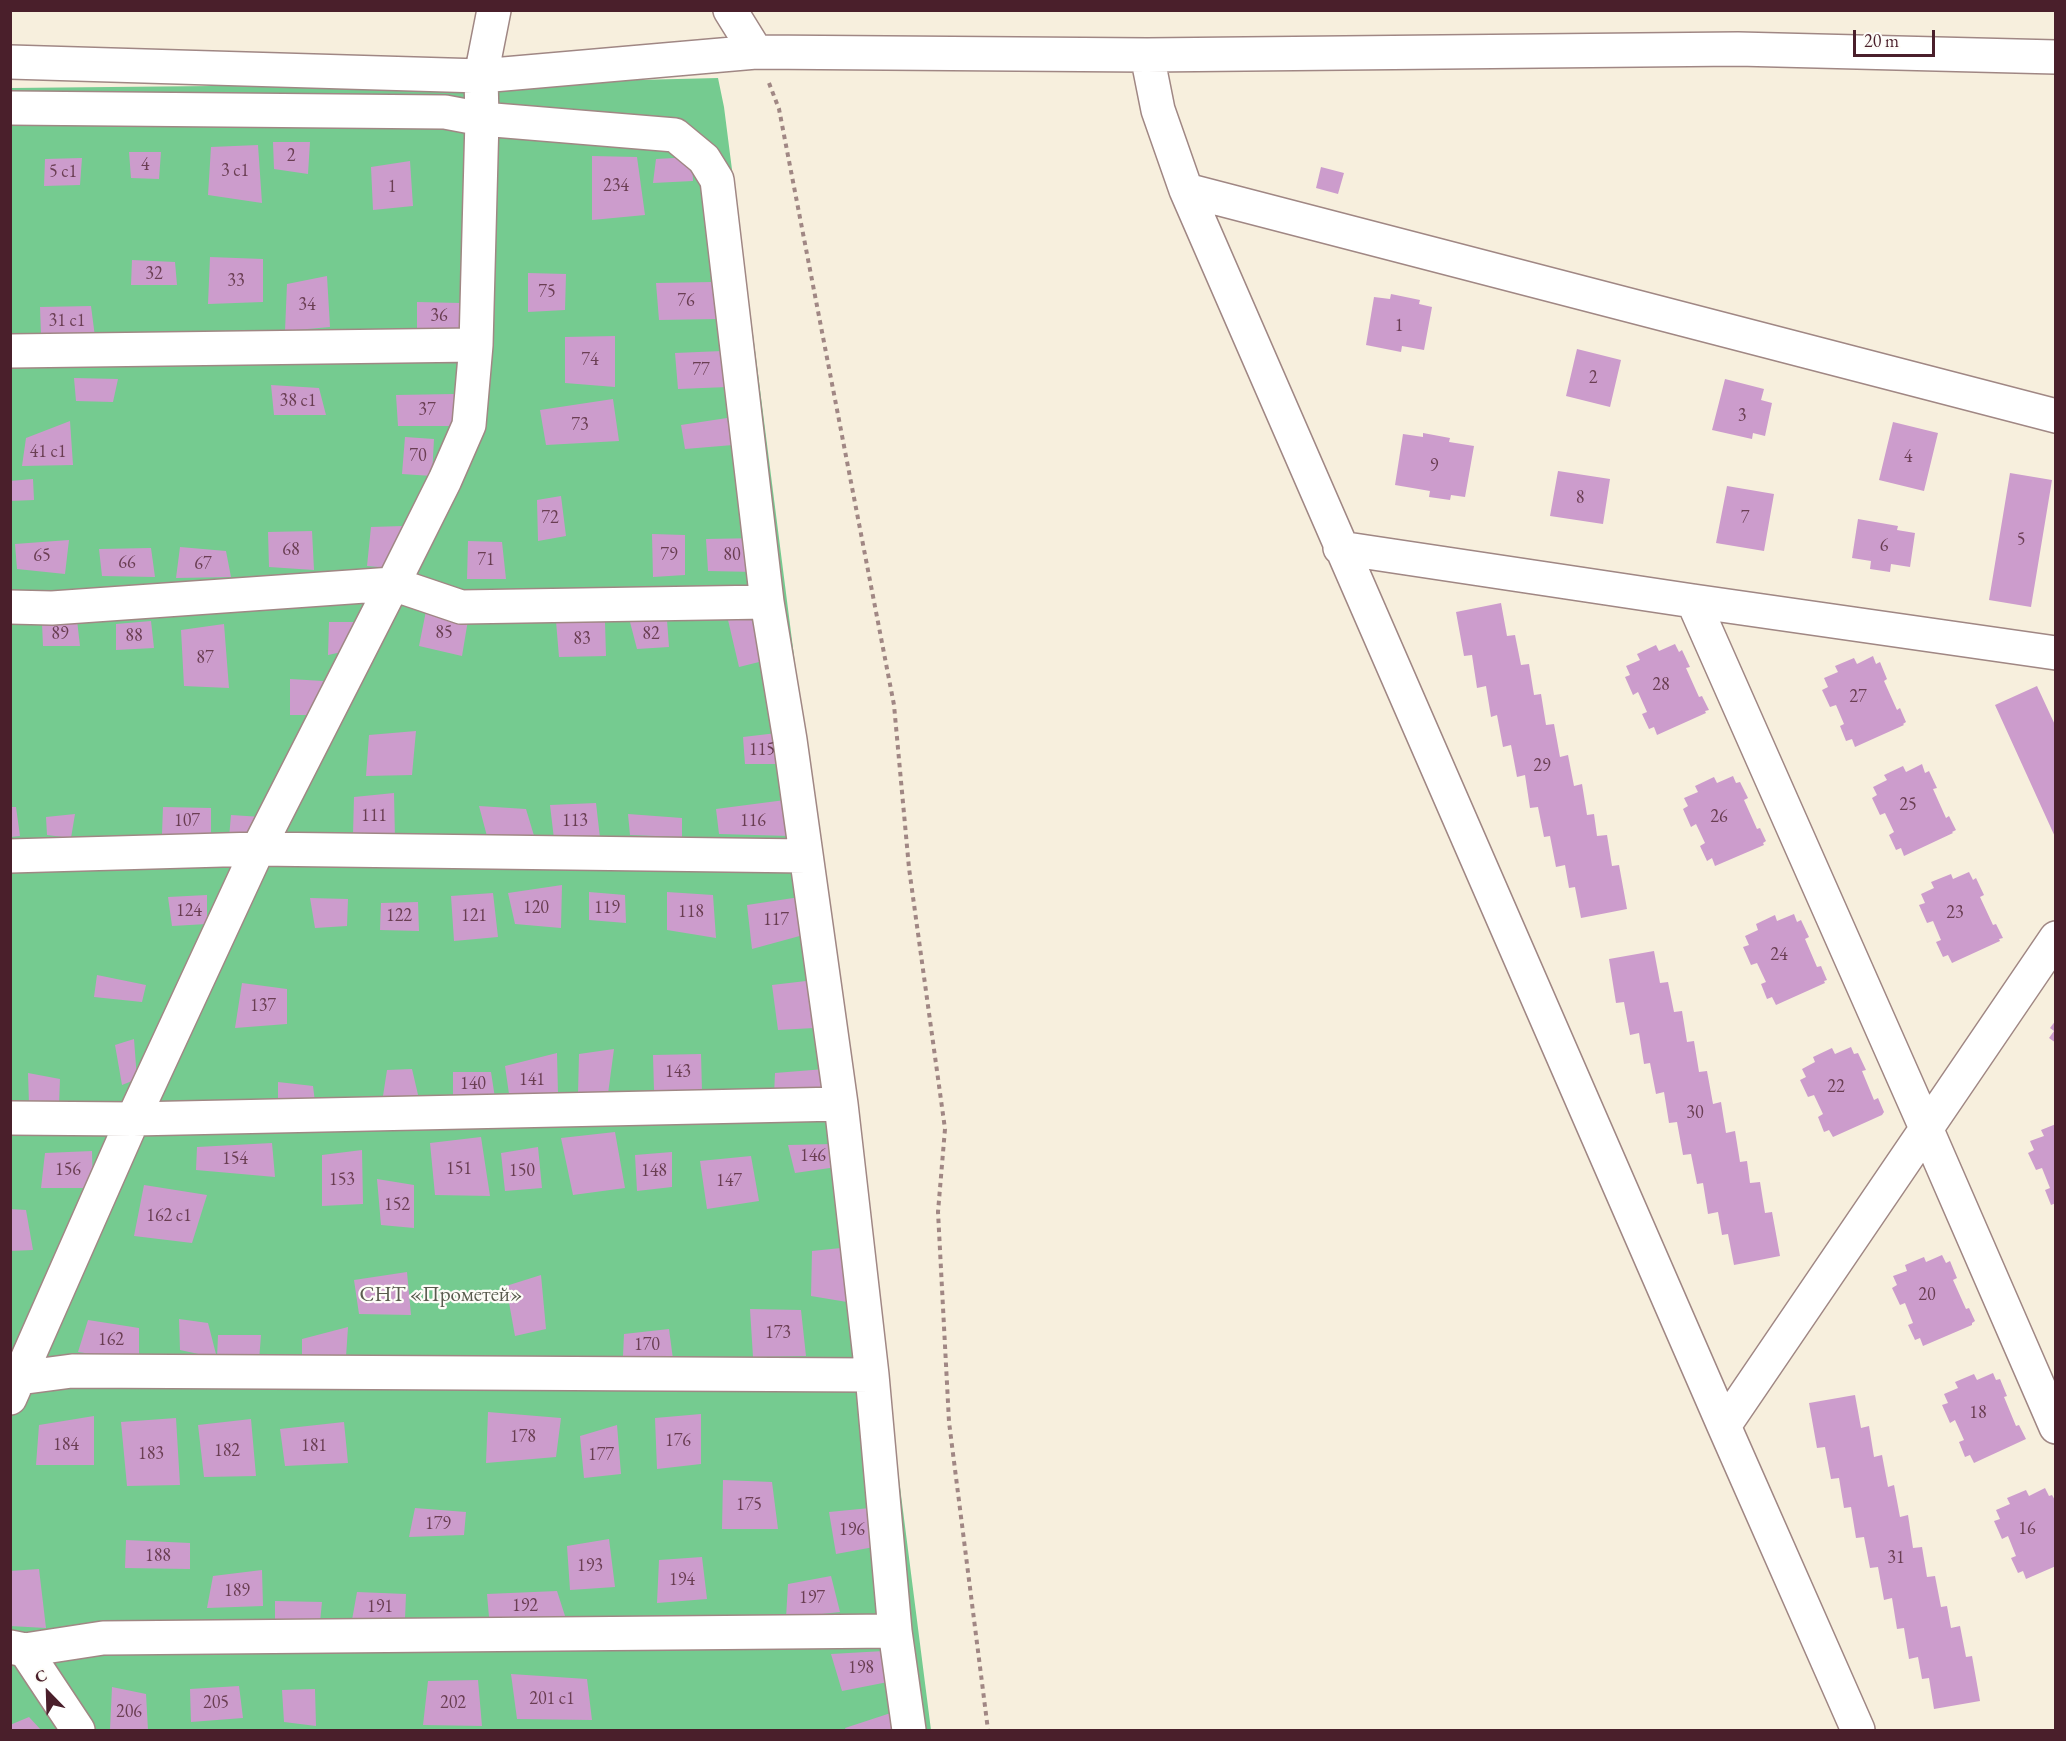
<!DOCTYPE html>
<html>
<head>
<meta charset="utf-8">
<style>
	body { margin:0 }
	#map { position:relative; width:2066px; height:1741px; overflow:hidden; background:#f7efdd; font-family:"EB Garamond",serif }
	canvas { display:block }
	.frame { position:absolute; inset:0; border:12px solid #4a1f2b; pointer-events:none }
	.north { position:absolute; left:18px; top:1663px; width:60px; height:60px; -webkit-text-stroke:4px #fdfcf7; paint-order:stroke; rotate:337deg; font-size:16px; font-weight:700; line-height:24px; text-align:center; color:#4a1f2b }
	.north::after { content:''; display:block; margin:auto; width:21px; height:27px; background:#4a1f2b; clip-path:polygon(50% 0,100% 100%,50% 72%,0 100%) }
	.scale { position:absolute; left:1853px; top:30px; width:82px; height:27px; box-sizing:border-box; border:3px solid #4a1f2b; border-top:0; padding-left:8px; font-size:18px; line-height:21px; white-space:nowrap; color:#4a1f2b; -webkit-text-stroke:4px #fdfcf7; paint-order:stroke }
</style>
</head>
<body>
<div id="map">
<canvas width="2066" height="1741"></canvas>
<div class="frame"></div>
<div class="north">С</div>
<div class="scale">20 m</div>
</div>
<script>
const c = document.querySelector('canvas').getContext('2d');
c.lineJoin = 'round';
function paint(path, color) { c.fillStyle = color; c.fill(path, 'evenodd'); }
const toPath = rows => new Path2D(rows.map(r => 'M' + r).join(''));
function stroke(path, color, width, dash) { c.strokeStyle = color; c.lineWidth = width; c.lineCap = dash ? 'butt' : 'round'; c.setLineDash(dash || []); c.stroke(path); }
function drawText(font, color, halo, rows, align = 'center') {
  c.font = font + ' "EB Garamond",serif'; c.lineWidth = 4.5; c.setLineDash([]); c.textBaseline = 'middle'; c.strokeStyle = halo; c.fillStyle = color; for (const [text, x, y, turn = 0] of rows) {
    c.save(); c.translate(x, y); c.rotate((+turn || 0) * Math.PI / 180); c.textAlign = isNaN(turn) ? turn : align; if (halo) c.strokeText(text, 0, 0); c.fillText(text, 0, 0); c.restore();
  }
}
paint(toPath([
	[718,78,724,107,931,1730,11,1730,10,88,515,83]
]), '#75cb90');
paint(toPath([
	[273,142,310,142,308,174,274,169],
	[258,145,262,203,208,195,211,147],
	[129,152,161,152,159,179,131,178],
	[592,156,637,157,645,215,592,220],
	[692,157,693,181,653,183,656,159],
	[82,158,80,185,44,186,45,159],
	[410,161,413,206,373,210,371,167],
	[1321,167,1344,173,1338,194,1316,188],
	[210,257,263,259,263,302,208,304],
	[132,260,175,262,177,285,131,285],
	[528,273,566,274,565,310,528,312],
	[327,276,330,327,285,331,287,284],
	[712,282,717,319,659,320,656,283],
	[1391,294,1420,300,1419,304,1432,307,1424,350,1402,346,1401,352,1366,345,1374,297,1390,299],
	[417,302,461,303,462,331,417,329],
	[91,306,95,337,41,334,40,307],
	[615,336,615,387,565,383,565,337],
	[1577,349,1621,360,1610,407,1566,396],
	[722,351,728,387,678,389,675,353],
	[74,378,118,379,113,402,76,401],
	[1725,379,1764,389,1761,400,1772,403,1765,436,1753,433,1752,439,1712,430],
	[271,385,319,388,326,415,274,415],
	[454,394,459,426,398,426,396,395],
	[613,399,619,441,546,445,540,410],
	[727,418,733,445,685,449,681,425],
	[70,421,73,465,22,466,26,438],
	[1893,422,1938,433,1924,491,1879,480],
	[1423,433,1450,438,1449,442,1474,446,1465,497,1451,495,1450,500,1429,497,1430,491,1395,485,1403,434,1423,437],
	[405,437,434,439,432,476,402,474],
	[1558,471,1610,479,1603,524,1550,516],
	[2010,473,2052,480,2031,607,1989,600],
	[33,479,34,500,10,501,10,481],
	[1727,486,1774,494,1764,551,1716,543],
	[561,496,566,536,538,541,537,500],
	[1858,519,1898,526,1897,530,1915,533,1910,567,1891,564,1890,572,1870,569,1871,561,1852,558],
	[403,526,391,568,367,566,371,527],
	[312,531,314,570,269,567,268,532],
	[652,534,685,535,685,575,653,577],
	[760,538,756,572,708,571,706,539],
	[69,540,65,574,17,569,15,544],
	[468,541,502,542,506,579,467,579],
	[180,547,226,551,231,577,176,578],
	[151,548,155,577,102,576,99,549],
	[1501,603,1507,636,1515,635,1521,665,1529,664,1534,695,1541,694,1546,725,1554,724,1560,757,1568,755,1574,786,1582,784,1587,815,1594,814,1597,836,1607,835,1612,866,1619,865,1627,909,1581,918,1575,887,1569,888,1565,865,1556,867,1550,836,1544,837,1538,807,1530,808,1525,775,1517,777,1511,745,1503,747,1497,715,1491,717,1486,686,1477,688,1472,655,1464,656,1456,612],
	[426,611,468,620,462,656,419,646],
	[750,614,763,661,739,667,728,620],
	[77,620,80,646,43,646,42,623],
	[667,620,669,647,637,649,630,622],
	[151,621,154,648,116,650,116,624],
	[556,621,605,622,606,656,559,657],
	[329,622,360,622,351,650,328,655],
	[224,624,229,688,184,686,181,630],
	[1675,644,1679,652,1682,650,1690,667,1686,668,1699,697,1702,696,1709,710,1705,711,1706,713,1657,735,1654,727,1649,729,1642,714,1647,712,1638,692,1633,695,1625,677,1630,675,1626,666,1640,660,1637,654,1656,645,1659,651],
	[1873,656,1876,664,1880,662,1887,679,1884,681,1897,710,1900,708,1906,722,1903,724,1904,725,1855,747,1852,739,1846,741,1840,726,1844,724,1836,705,1830,707,1822,690,1828,687,1824,678,1838,672,1835,666,1854,658,1857,664],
	[290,679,323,681,318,715,290,715],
	[2037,686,2056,727,2056,839,1995,705],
	[416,731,412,775,366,776,369,735],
	[777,733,782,764,745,764,743,737],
	[1922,764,1925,773,1929,771,1937,788,1933,789,1946,818,1949,816,1956,830,1952,832,1953,833,1904,856,1901,848,1896,850,1889,835,1894,832,1885,813,1880,815,1872,798,1877,795,1873,787,1887,780,1884,775,1903,766,1906,772],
	[1733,776,1736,783,1740,782,1748,798,1744,800,1757,829,1760,828,1766,841,1763,843,1764,845,1715,866,1712,858,1707,861,1700,846,1705,843,1696,824,1691,827,1683,809,1688,806,1684,798,1698,792,1695,786,1714,777,1717,783],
	[394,793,395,839,353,835,354,797],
	[785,800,790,836,719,834,716,809],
	[596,803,600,838,554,839,550,805],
	[479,806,526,809,535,839,488,840],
	[10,807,16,807,20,836,10,837],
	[163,807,211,808,211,840,162,834],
	[75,814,71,838,47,835,46,817],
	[628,814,682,818,682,837,630,835],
	[231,815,262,817,250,841,229,838],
	[1969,872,1973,880,1976,878,1984,895,1980,897,1993,925,1996,924,2003,938,1999,939,2000,941,1952,963,1948,955,1943,957,1936,942,1941,940,1933,921,1927,923,1919,905,1925,903,1921,894,1934,888,1931,882,1951,874,1953,879],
	[562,885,561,928,515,924,508,893],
	[589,892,625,895,626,923,589,920],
	[667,892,713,895,716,938,667,930],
	[493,893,498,937,454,941,451,896],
	[207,895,207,924,172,926,168,897],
	[800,897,807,934,752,949,747,905],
	[310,898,348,899,347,926,315,928],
	[418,902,419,931,380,930,381,903],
	[1794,914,1797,922,1801,920,1809,937,1805,939,1817,967,1821,966,1827,980,1824,981,1825,983,1776,1005,1772,997,1767,999,1761,984,1766,982,1757,963,1751,965,1743,947,1749,945,1745,936,1758,930,1756,924,1775,915,1777,921],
	[1654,951,1660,983,1668,982,1674,1012,1682,1011,1687,1042,1694,1041,1699,1072,1707,1071,1713,1104,1721,1102,1726,1133,1735,1131,1740,1162,1747,1161,1750,1183,1760,1182,1765,1213,1772,1212,1780,1256,1734,1265,1728,1234,1722,1235,1718,1212,1708,1214,1703,1183,1697,1184,1691,1154,1683,1155,1677,1122,1669,1123,1664,1092,1656,1094,1650,1063,1644,1064,1639,1033,1630,1035,1624,1002,1616,1003,1609,959],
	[97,975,146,985,142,1002,94,997],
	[806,981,814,1028,778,1030,772,985],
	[242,983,287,989,287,1024,235,1028],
	[2056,1020,2056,1043,2049,1038,2054,1031,2050,1028],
	[134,1039,137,1079,122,1085,115,1045],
	[1851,1047,1854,1054,1858,1053,1866,1070,1862,1071,1874,1100,1878,1098,1884,1112,1882,1115,1833,1137,1829,1130,1824,1132,1818,1117,1823,1114,1814,1095,1808,1097,1800,1080,1806,1077,1802,1069,1815,1062,1813,1057,1832,1048,1835,1054],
	[614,1049,608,1094,578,1094,579,1054],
	[557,1053,558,1094,509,1094,505,1066],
	[701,1054,702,1091,654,1090,653,1055],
	[412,1069,419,1099,383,1096,387,1070],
	[825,1069,826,1091,774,1095,775,1073],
	[453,1072,491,1072,495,1098,453,1095],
	[28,1073,60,1079,59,1105,29,1104],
	[278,1082,313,1086,315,1102,278,1103],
	[2056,1124,2056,1203,2051,1205,2045,1190,2050,1188,2042,1168,2036,1170,2028,1153,2034,1150,2030,1141,2044,1136,2041,1130],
	[615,1132,625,1188,573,1195,561,1138],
	[481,1137,490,1196,435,1195,430,1143],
	[272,1143,275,1177,196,1170,197,1147],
	[833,1144,837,1167,795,1173,788,1145],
	[538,1147,542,1188,505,1191,501,1153],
	[362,1150,363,1204,322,1206,322,1155],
	[92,1151,93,1188,41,1188,45,1153],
	[672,1152,672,1187,637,1191,635,1155],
	[751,1156,759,1201,707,1209,700,1161],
	[377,1179,414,1185,414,1228,381,1225],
	[144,1185,207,1195,192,1243,134,1236],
	[10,1209,26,1210,33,1250,10,1251],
	[841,1248,853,1303,811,1296,812,1251],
	[1942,1255,1946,1263,1950,1261,1957,1278,1953,1280,1966,1309,1969,1308,1975,1321,1972,1323,1972,1325,1923,1346,1920,1338,1915,1340,1908,1325,1913,1323,1905,1303,1900,1305,1892,1288,1897,1285,1893,1276,1907,1271,1905,1265,1924,1257,1926,1262],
	[407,1272,411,1315,359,1314,354,1280],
	[541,1275,546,1329,515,1336,506,1286],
	[750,1309,801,1310,806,1356,753,1357],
	[179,1319,208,1323,217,1358,218,1335,261,1335,259,1361,217,1358,180,1350],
	[88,1320,139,1328,139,1361,78,1352],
	[348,1327,346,1357,302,1357,302,1339],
	[669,1329,673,1359,623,1356,624,1334],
	[1993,1373,1996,1380,2000,1379,2007,1396,2004,1397,2016,1426,2019,1425,2026,1439,1974,1463,1970,1455,1965,1457,1959,1442,1964,1440,1955,1420,1950,1423,1942,1405,1948,1403,1944,1394,1958,1388,1955,1382,1974,1374,1977,1380],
	[1855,1395,1861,1428,1869,1426,1874,1457,1882,1455,1888,1487,1894,1485,1900,1517,1908,1515,1913,1548,1922,1547,1927,1577,1935,1576,1941,1607,1947,1606,1951,1628,1960,1626,1966,1657,1972,1656,1980,1701,1934,1709,1929,1678,1922,1679,1918,1657,1909,1659,1904,1628,1897,1629,1892,1598,1884,1600,1878,1567,1870,1568,1864,1537,1856,1538,1851,1507,1844,1508,1839,1478,1831,1479,1825,1447,1817,1448,1809,1403],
	[488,1412,561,1418,556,1457,486,1463],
	[701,1414,701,1464,657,1469,655,1418],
	[94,1416,94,1465,36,1465,39,1425],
	[176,1418,180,1485,127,1486,121,1422],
	[251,1419,256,1476,204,1477,198,1425],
	[344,1422,348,1463,285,1466,280,1429],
	[617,1425,621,1474,584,1478,580,1436],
	[723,1480,772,1482,778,1529,722,1529],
	[2045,1488,2049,1496,2052,1495,2056,1502,2056,1566,2026,1579,2023,1571,2018,1573,2011,1558,2016,1556,2008,1536,2002,1539,1994,1521,2000,1519,1996,1510,2010,1504,2007,1498,2026,1490,2029,1496],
	[415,1508,466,1512,464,1535,409,1537],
	[870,1508,874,1547,836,1554,829,1512],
	[609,1539,615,1587,570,1590,567,1546],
	[126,1540,190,1543,190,1569,125,1568],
	[702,1557,707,1599,657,1603,659,1560],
	[39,1569,46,1628,10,1626,10,1571],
	[262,1570,263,1606,207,1608,213,1576],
	[831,1576,840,1612,786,1618,788,1584],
	[557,1591,566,1619,489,1617,487,1594],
	[357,1592,406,1594,405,1619,352,1620],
	[275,1601,322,1602,320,1622,275,1623],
	[884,1651,888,1682,842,1691,831,1654],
	[511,1674,587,1679,592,1720,517,1719],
	[478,1680,482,1726,423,1725,428,1681],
	[239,1686,243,1718,191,1722,190,1689],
	[112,1687,146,1694,148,1730,110,1730],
	[315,1689,316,1726,284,1722,282,1690],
	[906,1708,904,1730,846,1730,845,1728],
	[29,1717,41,1730,10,1730,10,1725]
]), '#cc9ccc');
const minor = toPath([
	[730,10,756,52,1147,55,1738,49,2056,57],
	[1147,55,1158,110,1186,190,1724,1426,1858,1730],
	[10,62,481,76,756,52],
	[10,108,445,112,482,119,675,135,704,159,717,180,767,602,461,607,393,584,52,608,10,607],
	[1186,190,2056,416],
	[10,351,476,345],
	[1340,548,1693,601,2056,653],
	[1693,601,1926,1128,2056,1427],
	[767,602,790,740,841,1104,872,1375,895,1631,909,1730],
	[10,856,258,849,806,856],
	[10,1118,133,1119,841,1104],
	[19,1378,72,1371,872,1375],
	[10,1398,133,1119,258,849,393,584,445,480,469,425,476,345,482,119,481,76,494,10],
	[1724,1426,2056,938],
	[10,1647,25,1650,78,1730],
	[25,1650,103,1638,895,1631]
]);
stroke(minor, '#a08784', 36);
stroke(toPath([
	[769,83,779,109,894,705,909,868,945,1129,938,1212,949,1422,988,1730]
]), '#a08784', 4, [4.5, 4.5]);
stroke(minor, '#fff', 33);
drawText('18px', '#6a3e53', null, [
	["2",291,156],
	["4",145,165],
	["3 с1",235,171],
	["5 с1",63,172],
	["234",616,186],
	["1",392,187],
	["32",154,274],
	["33",236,281],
	["75",547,292],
	["76",686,301],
	["34",307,305],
	["36",439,316],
	["31 с1",67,321],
	["1",1399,326],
	["74",590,360],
	["77",701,370],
	["2",1593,378],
	["38 с1",298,401],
	["37",427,410],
	["3",1742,416],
	["73",580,425],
	["41 с1",48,452],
	["70",418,456],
	["4",1908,457],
	["9",1434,466],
	["8",1580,498],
	["72",550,518],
	["7",1745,518],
	["5",2021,540],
	["6",1884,546],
	["68",291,550],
	["79",669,555],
	["80",732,555],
	["65",42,556],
	["71",486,560],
	["66",127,563],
	["67",203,564],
	["85",444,633],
	["89",60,634],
	["82",651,634],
	["88",134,636],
	["83",582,639],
	["87",205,658],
	["28",1661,685],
	["27",1858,697],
	["115",762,750],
	["29",1542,766],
	["25",1908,805],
	["111",374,816],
	["26",1719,817],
	["107",187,821],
	["113",575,821],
	["116",753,821],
	["120",536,908],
	["119",607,908],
	["124",189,911],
	["118",691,912],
	["23",1955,913],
	["122",399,916],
	["121",474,916],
	["117",776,920],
	["24",1779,955],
	["137",263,1006],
	["143",678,1072],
	["141",532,1080],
	["140",473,1084],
	["22",1836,1087],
	["30",1695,1113],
	["146",813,1156],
	["154",235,1159],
	["151",459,1169],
	["156",68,1170],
	["150",522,1171],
	["148",654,1171],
	["153",342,1180],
	["147",729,1181],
	["152",397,1205],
	["162 с1",169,1216],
	["20",1927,1295],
	["173",778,1333],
	["162",111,1340],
	["170",647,1345],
	["18",1978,1413],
	["178",523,1437],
	["176",678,1441],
	["184",66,1445],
	["181",314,1446],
	["182",227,1451],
	["183",151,1454],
	["177",601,1455],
	["175",749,1505],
	["179",438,1524],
	["16",2027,1529],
	["196",852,1530],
	["188",158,1556],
	["31",1896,1558],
	["193",590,1566],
	["194",682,1580],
	["189",237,1591],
	["197",812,1598],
	["192",525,1606],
	["191",380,1607],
	["198",861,1668],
	["201 с1",552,1699],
	["205",216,1703],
	["202",453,1703],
	["206",129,1712]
]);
drawText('21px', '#595b4e', '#fdfcf7', [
	["СНТ «Прометей»",441,1295]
]);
</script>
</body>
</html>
